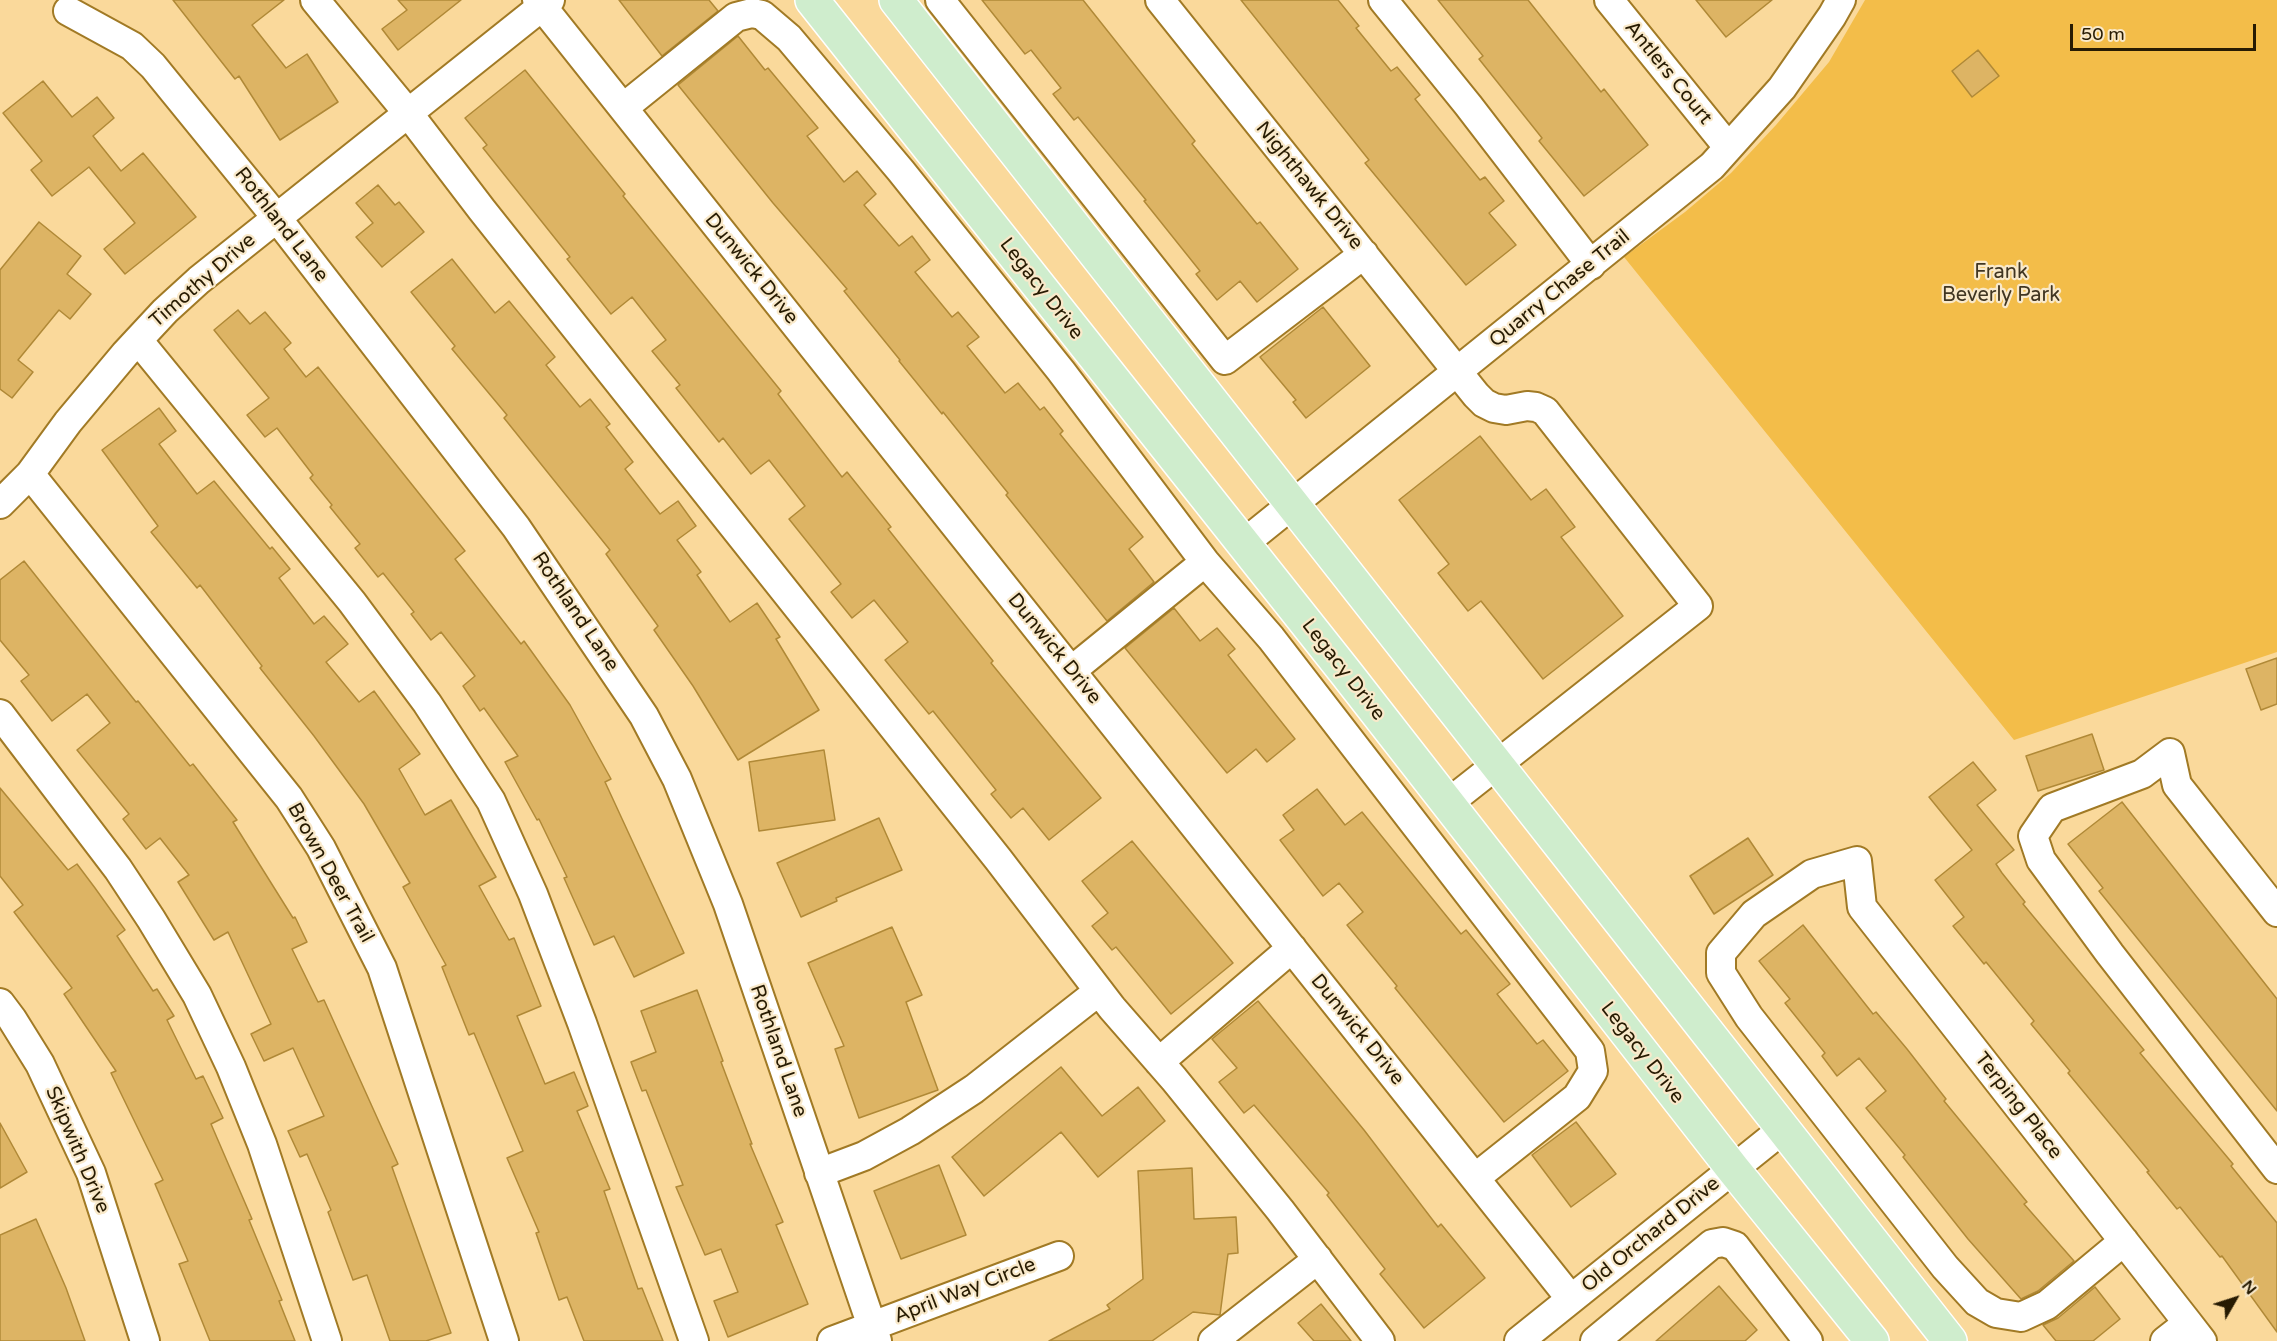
<!DOCTYPE html>
<html>
<head>
<meta charset="utf-8">
<style>
	body { margin:0 }
	#map { position:relative; width:2277px; height:1341px; overflow:hidden; background:#fad99b; font-family:"Varela Round",sans-serif }
	canvas { display:block }
	.north { position:absolute; left:2205px; top:1269px; width:60px; height:60px; -webkit-text-stroke:4px #f9e9ca; paint-order:stroke; rotate:51deg; font-size:16px; font-weight:700; line-height:24px; text-align:center; color:#271b02 }
	.north::after { content:''; display:block; margin:auto; width:21px; height:27px; background:#271b02; clip-path:polygon(50% 0,100% 100%,50% 72%,0 100%) }
	.scale { position:absolute; left:2070px; top:24px; width:186px; height:27px; box-sizing:border-box; border:3px solid #271b02; border-top:0; padding-left:8px; font-size:18px; line-height:21px; white-space:nowrap; color:#271b02; -webkit-text-stroke:4px #f9e9ca; paint-order:stroke }
</style>
</head>
<body>
<div id="map">
<canvas width="2277" height="1341"></canvas>
<div class="north">N</div>
<div class="scale">50 m</div>
</div>
<script>
const c = document.querySelector('canvas').getContext('2d');
c.lineJoin = 'round';
function paint(path, color) { c.fillStyle = color; c.fill(path, 'evenodd'); }
const toPath = rows => new Path2D(rows.map(r => 'M' + r).join(''));
function stroke(path, color, width, dash) { c.strokeStyle = color; c.lineWidth = width; c.lineCap = dash ? 'butt' : 'round'; c.setLineDash(dash || []); c.stroke(path); }
function drawText(font, color, halo, rows, align = 'center') {
  c.font = font + ' "Varela Round",sans-serif'; c.lineWidth = 4.5; c.setLineDash([]); c.textBaseline = 'middle'; c.strokeStyle = halo; c.fillStyle = color; for (const [text, x, y, turn = 0] of rows) {
    c.save(); c.translate(x, y); c.rotate((+turn || 0) * Math.PI / 180); c.textAlign = isNaN(turn) ? turn : align; if (halo) c.strokeText(text, 0, 0); c.fillText(text, 0, 0); c.restore();
  }
}
paint(toPath([
	[1865,0,2277,0,2277,652,2014,740,1624,257,1685,212,1731,173,1776,125,1829,62]
]), '#f3bd49');
const building = toPath([
	[173,0,284,0,252,25,286,68,307,54,338,102,280,140,239,76,235,79,173,0],
	[398,0,461,0,398,50,382,29,407,10,398,0],
	[619,0,709,0,718,11,662,56,619,0],
	[982,0,1083,0,1195,141,1192,144,1257,224,1260,222,1298,269,1257,302,1240,281,1217,300,1196,274,1200,271,1144,201,1146,200,1078,117,1074,120,1053,94,1061,88,1031,50,1025,54,982,0],
	[1241,0,1338,0,1359,26,1356,28,1391,71,1397,67,1420,95,1415,99,1480,180,1485,177,1504,201,1489,213,1516,245,1466,285,1365,163,1369,160,1241,0],
	[1438,0,1528,0,1601,92,1604,89,1648,145,1584,196,1539,141,1542,138,1479,59,1483,56,1438,0],
	[1696,0,1772,0,1726,37,1696,0],
	[738,36,765,70,768,68,818,128,807,136,844,182,857,171,876,194,864,205,899,246,912,236,930,260,915,272,952,317,958,312,979,337,967,346,1005,393,1018,383,1040,410,1044,407,1063,431,1060,434,1143,537,1129,549,1154,582,1107,621,1006,495,1008,493,943,412,942,414,899,361,900,360,844,291,847,289,773,203,678,85,738,36],
	[1978,50,1999,76,1972,97,1952,71,1978,50],
	[525,70,625,194,623,196,781,391,778,394,842,477,847,472,891,527,888,529,993,661,991,663,1101,798,1049,840,1023,808,1011,818,991,794,996,790,933,711,929,714,885,660,908,642,874,600,852,618,831,592,841,584,789,519,805,506,769,460,751,474,723,438,719,442,676,388,680,385,652,351,666,340,632,297,611,314,567,259,570,257,483,148,487,145,465,118,525,70],
	[43,81,72,117,97,97,114,118,93,136,121,171,143,153,196,217,125,274,104,249,135,223,89,167,52,196,31,170,42,161,3,113,43,81],
	[378,185,395,205,399,202,424,232,382,267,356,237,373,223,356,203,378,185],
	[39,222,81,256,67,274,91,294,70,319,59,310,18,360,33,372,12,398,0,389,0,270,39,222],
	[452,259,495,313,509,301,555,357,546,365,580,407,590,399,610,424,606,427,633,462,625,469,660,514,678,501,696,526,677,540,701,572,697,575,730,622,757,603,780,637,776,639,819,710,738,760,693,686,654,630,658,626,606,554,610,550,504,418,507,415,452,349,455,346,411,292,452,259],
	[1323,307,1370,366,1306,418,1293,402,1296,400,1260,357,1323,307],
	[238,310,250,324,265,312,291,343,284,349,306,377,318,367,465,551,455,559,521,644,524,641,570,705,611,779,605,782,684,953,634,977,614,936,594,945,564,878,567,877,539,819,537,820,505,762,518,756,484,708,480,711,463,686,475,676,441,632,431,640,411,614,414,612,383,573,378,577,355,548,360,544,330,507,332,505,310,478,313,475,277,428,265,437,247,415,269,398,214,330,238,310],
	[159,408,176,431,159,444,197,494,214,481,270,549,272,547,290,569,279,578,314,624,324,616,348,644,326,662,359,702,374,691,420,754,399,769,425,815,451,800,496,877,479,886,509,940,514,938,541,1006,517,1016,545,1084,574,1072,588,1106,577,1111,610,1189,604,1191,638,1289,642,1288,663,1341,584,1341,567,1297,559,1300,536,1233,539,1232,507,1158,523,1151,474,1033,469,1035,442,967,446,965,403,887,410,883,364,804,314,736,260,668,262,666,200,585,197,588,151,532,158,526,102,450,159,408],
	[1480,436,1531,500,1546,489,1575,527,1561,537,1623,616,1543,679,1481,601,1468,611,1438,573,1449,564,1399,500,1480,436],
	[24,561,136,702,138,701,190,766,193,764,237,820,233,822,293,918,295,917,307,942,292,949,318,1002,324,1000,398,1164,392,1167,451,1333,426,1341,390,1341,367,1275,353,1280,328,1212,331,1210,307,1154,300,1157,288,1131,324,1116,293,1048,264,1061,251,1034,271,1024,228,932,214,940,178,882,189,875,160,838,146,849,123,819,129,814,77,750,110,723,87,694,52,721,21,681,29,675,0,640,0,580,24,561],
	[1174,608,1200,641,1217,628,1235,649,1228,655,1295,739,1267,762,1256,749,1227,773,1125,648,1174,608],
	[2277,658,2277,704,2261,710,2246,669,2277,658],
	[2092,734,2104,770,2038,791,2026,756,2092,734],
	[824,750,835,820,759,831,749,762,824,750],
	[1973,762,1996,790,1977,805,2014,850,1996,864,2002,873,2025,902,2023,904,2144,1050,2140,1053,2233,1164,2231,1166,2277,1223,2277,1332,2222,1256,2220,1257,2180,1207,2177,1209,2147,1172,2149,1171,2068,1073,2070,1071,2031,1024,2034,1021,1986,962,1984,964,1953,926,1964,917,1935,880,1972,850,1929,797,1973,762],
	[0,788,68,870,77,864,95,888,125,930,117,936,153,991,157,989,174,1016,167,1020,196,1079,203,1076,223,1118,211,1124,252,1219,249,1220,282,1300,279,1301,295,1341,210,1341,179,1264,188,1261,155,1184,163,1180,111,1073,116,1071,64,994,72,988,14,912,23,905,0,876,0,788],
	[1317,789,1345,825,1362,812,1461,934,1466,930,1510,984,1497,994,1537,1044,1543,1040,1568,1071,1504,1122,1395,988,1397,986,1347,925,1363,912,1339,883,1323,896,1280,840,1294,830,1283,815,1317,789],
	[2122,802,2277,999,2277,1111,2099,891,2103,888,2068,844,2122,802],
	[879,818,902,870,836,898,837,901,801,917,777,863,879,818],
	[1748,838,1773,875,1714,914,1690,876,1748,838],
	[1132,841,1233,963,1171,1014,1116,947,1112,950,1092,926,1108,913,1082,881,1132,841],
	[1803,925,1873,1014,1876,1012,1907,1049,1946,1099,1944,1101,2027,1202,2024,1204,2074,1261,2038,1291,2021,1299,1968,1239,1903,1157,1905,1155,1866,1108,1886,1091,1859,1058,1837,1076,1822,1056,1825,1053,1785,1003,1790,999,1759,961,1803,925],
	[892,927,922,995,906,1002,938,1090,859,1118,835,1049,844,1046,808,963,892,927],
	[697,990,723,1061,721,1062,752,1144,750,1144,783,1222,776,1225,808,1304,728,1337,714,1301,738,1292,721,1249,705,1255,676,1187,683,1185,646,1090,642,1091,631,1062,656,1052,641,1011,697,990],
	[1258,1001,1364,1130,1438,1227,1441,1224,1485,1278,1424,1328,1380,1274,1385,1269,1327,1195,1329,1193,1254,1105,1244,1113,1219,1082,1237,1068,1212,1039,1258,1001],
	[1061,1067,1102,1116,1138,1087,1165,1121,1098,1177,1061,1132,984,1196,952,1157,1061,1067],
	[1576,1122,1616,1174,1571,1207,1532,1155,1576,1122],
	[0,1123,27,1172,0,1188,0,1123],
	[939,1165,966,1235,901,1259,874,1191,939,1165],
	[1192,1168,1194,1219,1236,1217,1238,1253,1228,1254,1220,1315,1193,1312,1152,1341,1049,1341,1110,1309,1107,1305,1143,1279,1138,1171,1192,1168],
	[36,1219,66,1288,85,1341,0,1341,0,1235,36,1219],
	[1719,1286,1757,1330,1745,1341,1656,1341,1719,1286],
	[2095,1287,2120,1319,2093,1341,2056,1341,2043,1325,2058,1318,2095,1287],
	[1321,1304,1351,1341,1314,1341,1298,1323,1321,1304]
]);
paint(building, '#ddb464');
stroke(building, '#b08937', 1.5);
const minor = toPath([
	[315,0,408,113,482,210,998,859,1112,1008,1174,1079,1280,1210,1380,1341],
	[537,0,1571,1299],
	[940,0,1225,360,1364,254],
	[1160,0,1476,395,1484,403,1494,408,1506,410,1527,406,1536,407,1545,411,1698,606,1447,804],
	[1383,0,1468,105,1591,265],
	[1609,0,1728,147],
	[68,11,132,46,153,66,276,217,516,527,644,716,677,779,728,904,877,1341],
	[623,108,736,17,752,13,762,15,789,38,901,171,1061,371,1205,562,1271,638,1590,1051,1593,1071,1577,1097,1475,1178],
	[138,340,352,602,427,703,491,801,533,894,582,1023,694,1341],
	[30,474,289,798,321,848,382,968,504,1341],
	[0,504,30,474,68,422,125,354,165,311,199,280,550,0],
	[1243,544,1712,166,1782,88,1832,16,1841,0],
	[1071,671,1205,562],
	[0,714,118,869,151,919,197,995,231,1067,262,1144,327,1341],
	[2277,912,2177,785,2170,753,2142,774,2052,808,2033,836,2041,860,2110,954,2277,1169],
	[0,1003,12,1019,40,1064,91,1173,145,1341],
	[1159,1062,1292,948],
	[819,1173,864,1156,910,1131,974,1089,1099,991],
	[2124,1241,2047,1305,2021,1317,1996,1313,1977,1302,1945,1267,1749,1017,1721,973,1721,953,1754,914,1812,874,1857,861,1862,907,2188,1323,2202,1341],
	[832,1341,1059,1256],
	[1213,1341,1318,1259],
	[1519,1341,1783,1129],
	[1595,1341,1712,1244,1723,1242,1735,1246,1808,1341],
	[2165,1341,2188,1323]
]);
const major = toPath([
	[812,0,1346,673,1733,1169,1872,1341],
	[896,0,1950,1341]
]);
stroke(minor, '#a17a25', 32);
stroke(major, '#fff', 36);
stroke(minor, '#fff', 28);
stroke(major, '#cfedcd', 33);
drawText('20px', '#271b02', '#f9e9ca', [
	["Antlers Court",1668,73,51],
	["Nighthawk Drive",1309,186,51],
	["Rothland Lane",281,225,52],
	["Dunwick Drive",751,269,51],
	["Timothy Drive",203,281,-41],
	["Legacy Drive",1041,289,52],
	["Quarry Chase Trail",1560,289,-39],
	["Rothland Lane",575,612,56],
	["Dunwick Drive",1054,649,51],
	["Legacy Drive",1343,670,52],
	["Brown Deer Trail",330,873,61],
	["Dunwick Drive",1357,1030,51],
	["Rothland Lane",778,1051,71],
	["Legacy Drive",1642,1053,52],
	["Terping Place",2018,1106,52],
	["Skipwith Drive",77,1150,67],
	["Old Orchard Drive",1651,1235,-39],
	["April Way Circle",965,1291,-21]
]);
drawText('20px', '#403521', '#f9e9ca', [
	["Frank",2001,273],
	["Beverly Park",2001,296]
]);
</script>
</body>
</html>
